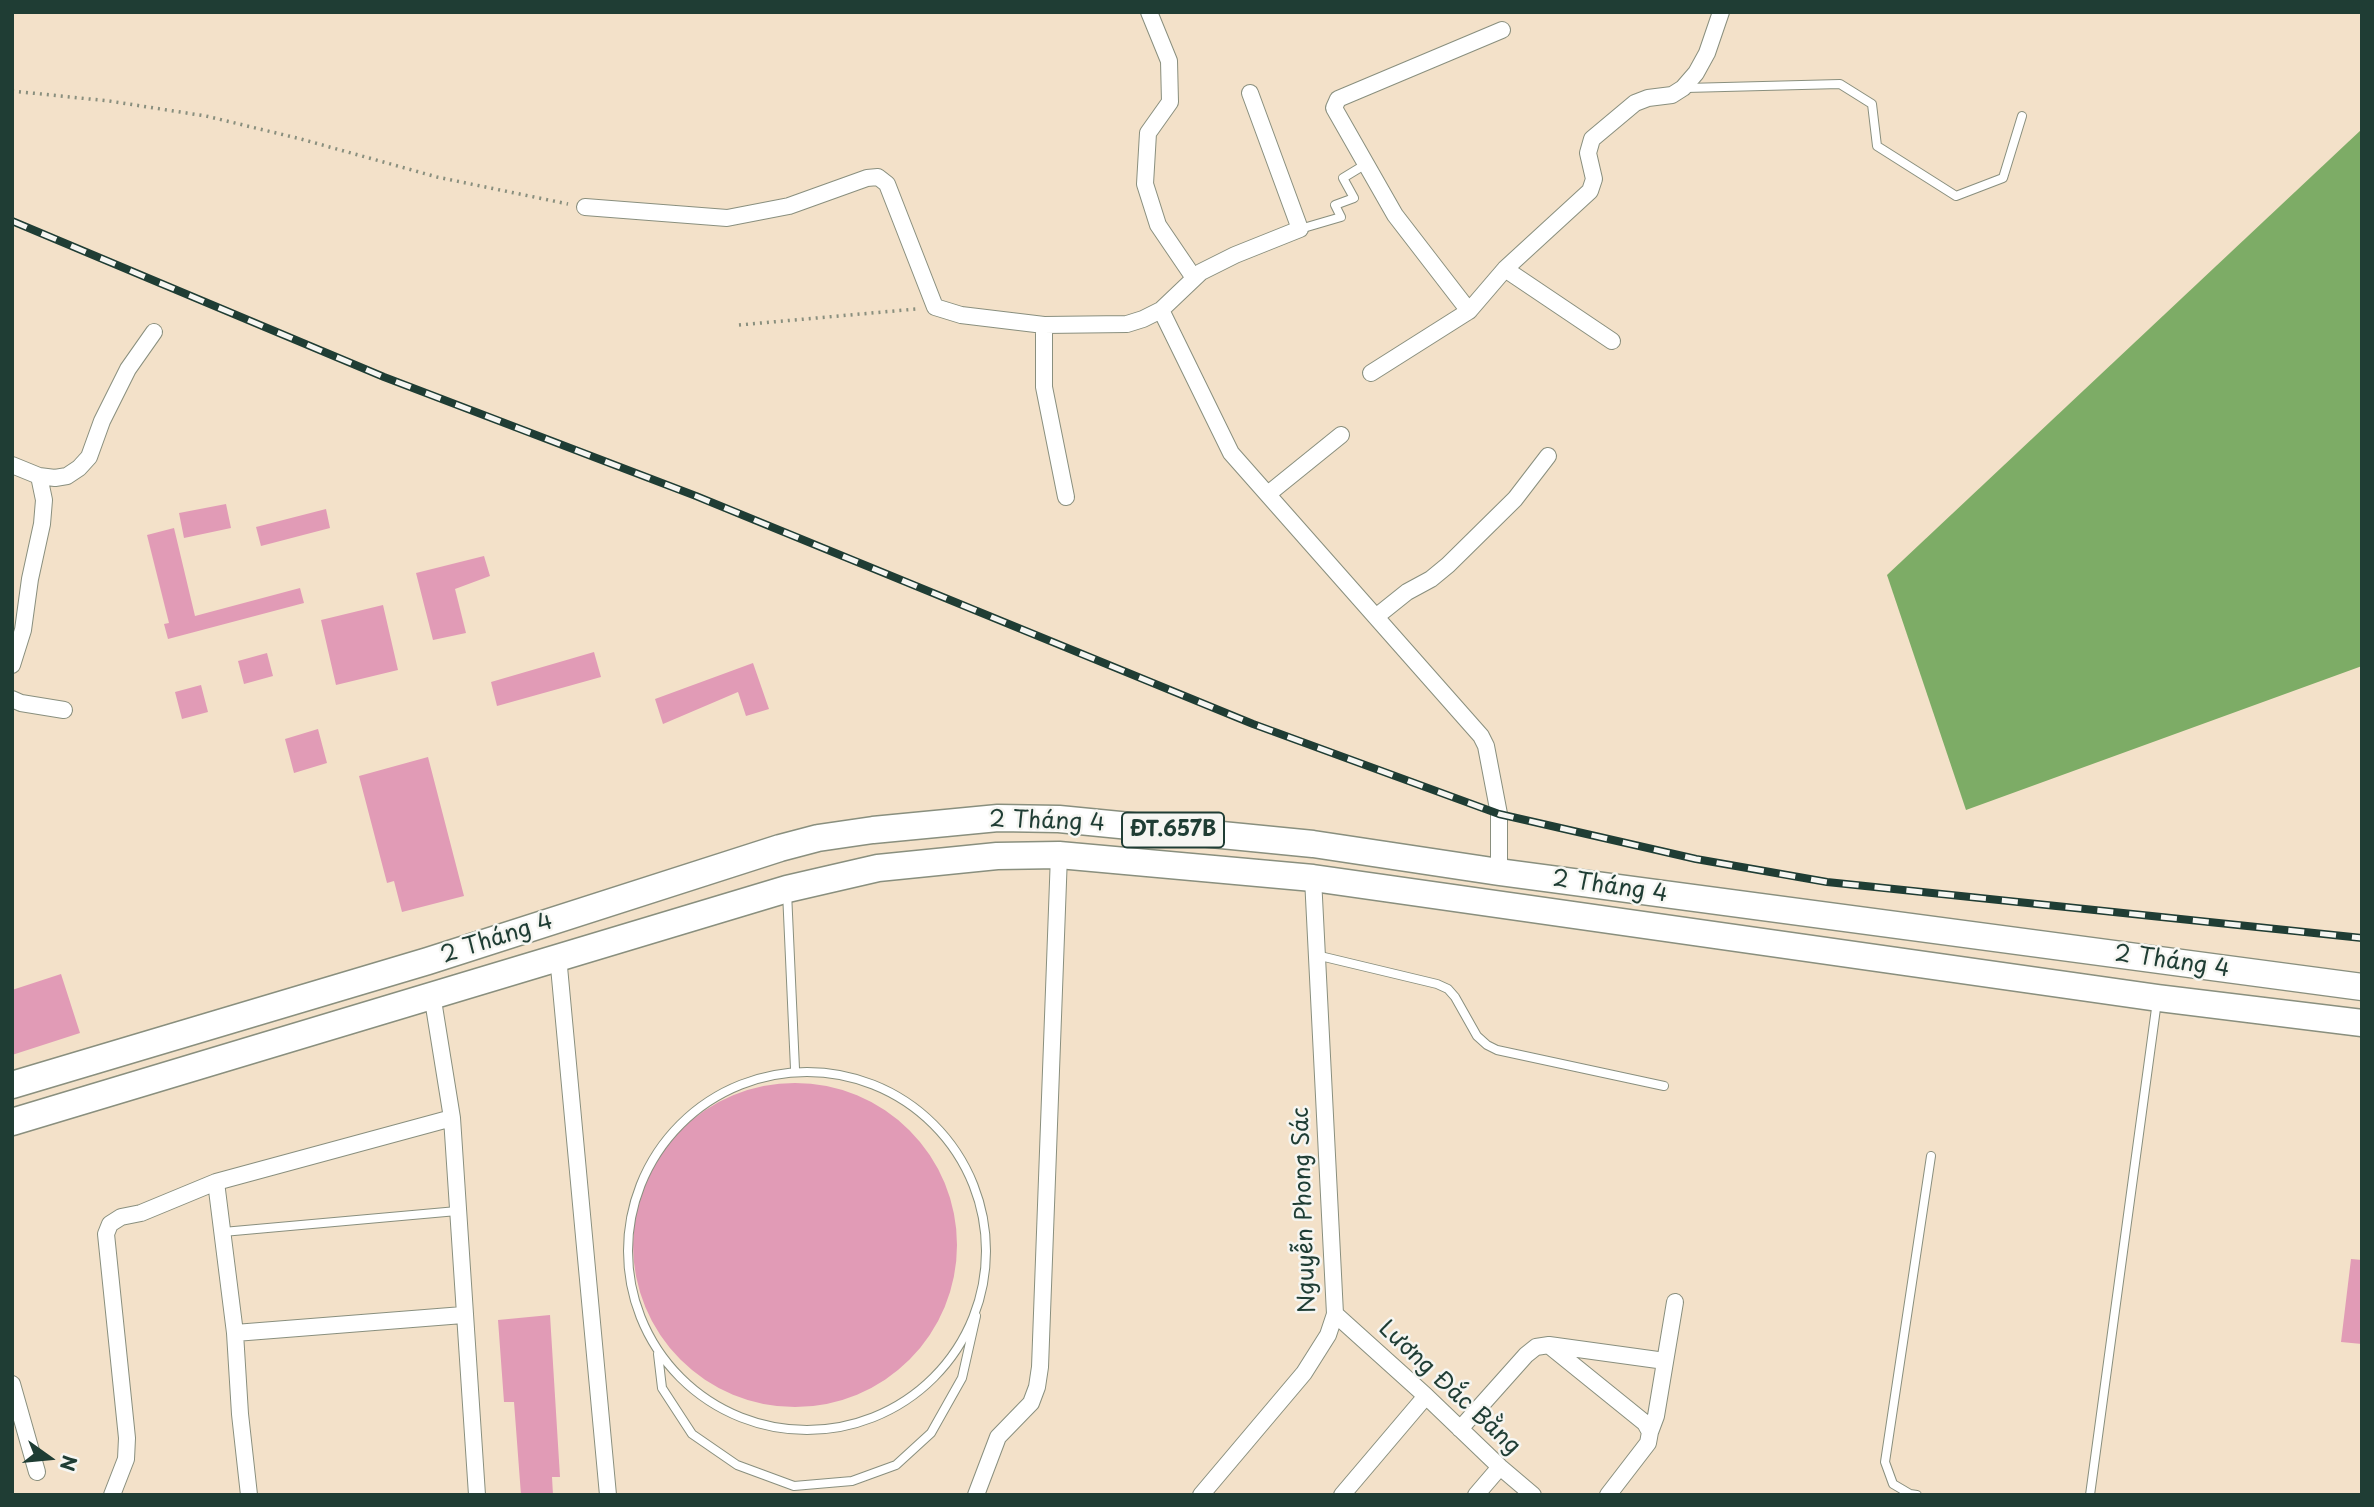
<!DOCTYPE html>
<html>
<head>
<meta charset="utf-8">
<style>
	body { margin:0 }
	#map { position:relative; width:2374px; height:1507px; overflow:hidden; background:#f3e1c9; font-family:"Playpen Sans",sans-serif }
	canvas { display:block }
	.frame { position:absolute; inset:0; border:14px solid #1f3d34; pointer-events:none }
	.north { position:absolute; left:14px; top:1423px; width:70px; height:70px; -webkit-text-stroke:5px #f6f6f2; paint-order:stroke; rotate:105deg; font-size:19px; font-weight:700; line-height:28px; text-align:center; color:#1f3d34 }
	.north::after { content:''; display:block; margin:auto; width:24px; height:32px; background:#1f3d34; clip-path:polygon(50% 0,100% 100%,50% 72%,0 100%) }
</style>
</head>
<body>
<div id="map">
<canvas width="2374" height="1507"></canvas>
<div class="frame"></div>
<div class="north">N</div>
</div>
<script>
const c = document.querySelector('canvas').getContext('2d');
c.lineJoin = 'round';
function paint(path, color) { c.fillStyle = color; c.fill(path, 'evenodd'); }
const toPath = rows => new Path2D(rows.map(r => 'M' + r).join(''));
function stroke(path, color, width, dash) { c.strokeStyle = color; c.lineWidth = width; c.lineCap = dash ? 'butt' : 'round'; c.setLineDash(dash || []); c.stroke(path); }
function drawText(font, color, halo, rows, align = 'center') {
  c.font = font + ' "Playpen Sans",sans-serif'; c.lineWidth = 5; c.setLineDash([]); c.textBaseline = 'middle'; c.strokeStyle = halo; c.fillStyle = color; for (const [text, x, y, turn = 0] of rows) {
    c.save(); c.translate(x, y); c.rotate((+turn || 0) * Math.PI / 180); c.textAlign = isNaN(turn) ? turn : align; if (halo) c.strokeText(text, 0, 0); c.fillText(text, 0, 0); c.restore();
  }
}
paint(toPath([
	[2362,129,2362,666,1966,810,1887,575]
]), '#7dac66');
paint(toPath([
	[226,504,231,528,184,538,179,513],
	[326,509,330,528,261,546,256,527],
	[174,528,195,616,300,588,304,603,168,639,164,624,169,623,147,535],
	[484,556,490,576,455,589,466,633,433,640,416,573],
	[383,605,398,670,336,685,321,620],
	[594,652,601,677,497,706,491,682],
	[267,653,273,676,244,684,238,661],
	[753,663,769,709,746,716,738,692,663,724,655,699],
	[201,685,208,712,182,719,175,692],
	[318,729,327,763,294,773,285,739],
	[428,757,464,896,402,912,394,881,387,883,359,776],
	[61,974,80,1033,12,1055,12,990],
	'633 1245a162 162 0 1 1 324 0a162 162 0 1 1-324 0Z',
	[2351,1259,2362,1260,2362,1344,2341,1342],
	[550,1315,560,1477,552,1477,553,1495,521,1495,514,1402,504,1402,498,1320]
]), '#e19bb6');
const service = toPath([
	[1686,88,1840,84,1872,104,1877,146,1956,196,2003,178,2022,116],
	[1300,229,1341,217,1335,205,1354,198,1343,178,1366,164],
	[787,892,795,1069],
	[1316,955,1437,984,1448,989,1455,997,1477,1036,1487,1045,1497,1050,1664,1086],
	'628 1251a179 179 0 1 1 358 0a179 179 0 1 1-358 0Z',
	[223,1232,457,1211],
	[658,1354,662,1388,692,1434,737,1465,794,1486,852,1481,896,1465,931,1433,962,1378,976,1316],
	[1917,1495,1910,1494,1893,1484,1885,1462,1931,1156],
	[2090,1495,2157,1001]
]);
const minor = toPath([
	[1149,12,1169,61,1170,102,1148,133,1145,184,1158,225,1194,278],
	[1250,93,1300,229,1235,255,1201,272,1161,310,1231,453,1481,736,1486,746,1499,814,1499,872],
	[585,207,727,218,789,206,867,178,878,177,887,184,935,307,961,315,1044,325,1127,324,1143,319,1161,310],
	[1505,269,1612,341],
	[1469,311,1395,215,1334,108,1338,99,1502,30],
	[1044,325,1044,387,1066,497],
	[1371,373,1469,311,1505,269,1590,191,1594,179,1588,153,1592,139,1635,103,1648,98,1672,95,1683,88,1696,73,1707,53,1721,12],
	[12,465,39,476,55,478,67,476,79,468,89,457,102,421,128,369,154,332],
	[1268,494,1341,435],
	[1377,616,1407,592,1431,579,1448,565,1515,499,1548,456],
	[12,665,23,630,30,579,42,524,44,500,39,476],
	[12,699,21,703,64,710],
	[558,956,608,1495],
	[452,1118,477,1495],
	[1335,1314,1426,1396,1500,1467,1533,1495],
	[235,1333,463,1315],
	[1551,1347,1645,1423,1650,1432,1648,1443,1608,1495],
	[12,1384,37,1472],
	[1460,1429,1526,1355,1536,1347,1549,1345,1665,1361],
	[1650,1432,1656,1416,1675,1302],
	[112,1495,126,1459,127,1438,106,1234,110,1224,121,1217,141,1213,216,1182],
	[249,1495,240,1414,235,1333,216,1182,452,1118,432,994],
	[976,1495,998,1437,1031,1403,1037,1387,1040,1367,1059,855],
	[1201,1495,1304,1373,1328,1335,1335,1314,1313,878],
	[1342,1495,1426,1396],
	[1476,1495,1500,1467]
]);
const primary = toPath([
	[12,1085,428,961,780,848,818,838,873,830,998,818,1059,819,1313,844,1499,872,2362,987],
	[12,1122,787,889,878,868,997,856,1059,855,1313,878,2158,998,2362,1023]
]);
stroke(service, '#898f7e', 10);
stroke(minor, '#898f7e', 18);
stroke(primary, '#898f7e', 29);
stroke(toPath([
	[12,91,109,101,206,116,301,139,437,177,568,204],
	[739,325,916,309]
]), '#898f7e', 3.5, [2, 5]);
stroke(service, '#fff', 8);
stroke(minor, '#fff', 16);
stroke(primary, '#fff', 26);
const rail = toPath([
	[12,221,384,377,696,496,1253,724,1499,814,1696,859,1827,882,2362,938]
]);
stroke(rail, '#1f3d34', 8);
stroke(rail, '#f6f6f2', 5, [16]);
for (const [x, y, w] of [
	[1173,830,102]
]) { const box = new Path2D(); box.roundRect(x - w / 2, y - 17.5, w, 35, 5); c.fillStyle = '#f6f6f2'; c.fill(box); stroke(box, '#1f3d34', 2); }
drawText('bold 21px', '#1f3d34', null, [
	["ĐT.657B",1173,830]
]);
drawText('23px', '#1f3d34', '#f6f6f2', [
	["2 Tháng 4",1047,822,2],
	["2 Tháng 4",1610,887,8],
	["2 Tháng 4",497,939,-18],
	["2 Tháng 4",2172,962,8],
	["Nguyễn Phong Sác",1305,1210,-92],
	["Lương Đắc Bằng",1449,1388,43]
]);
</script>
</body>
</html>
